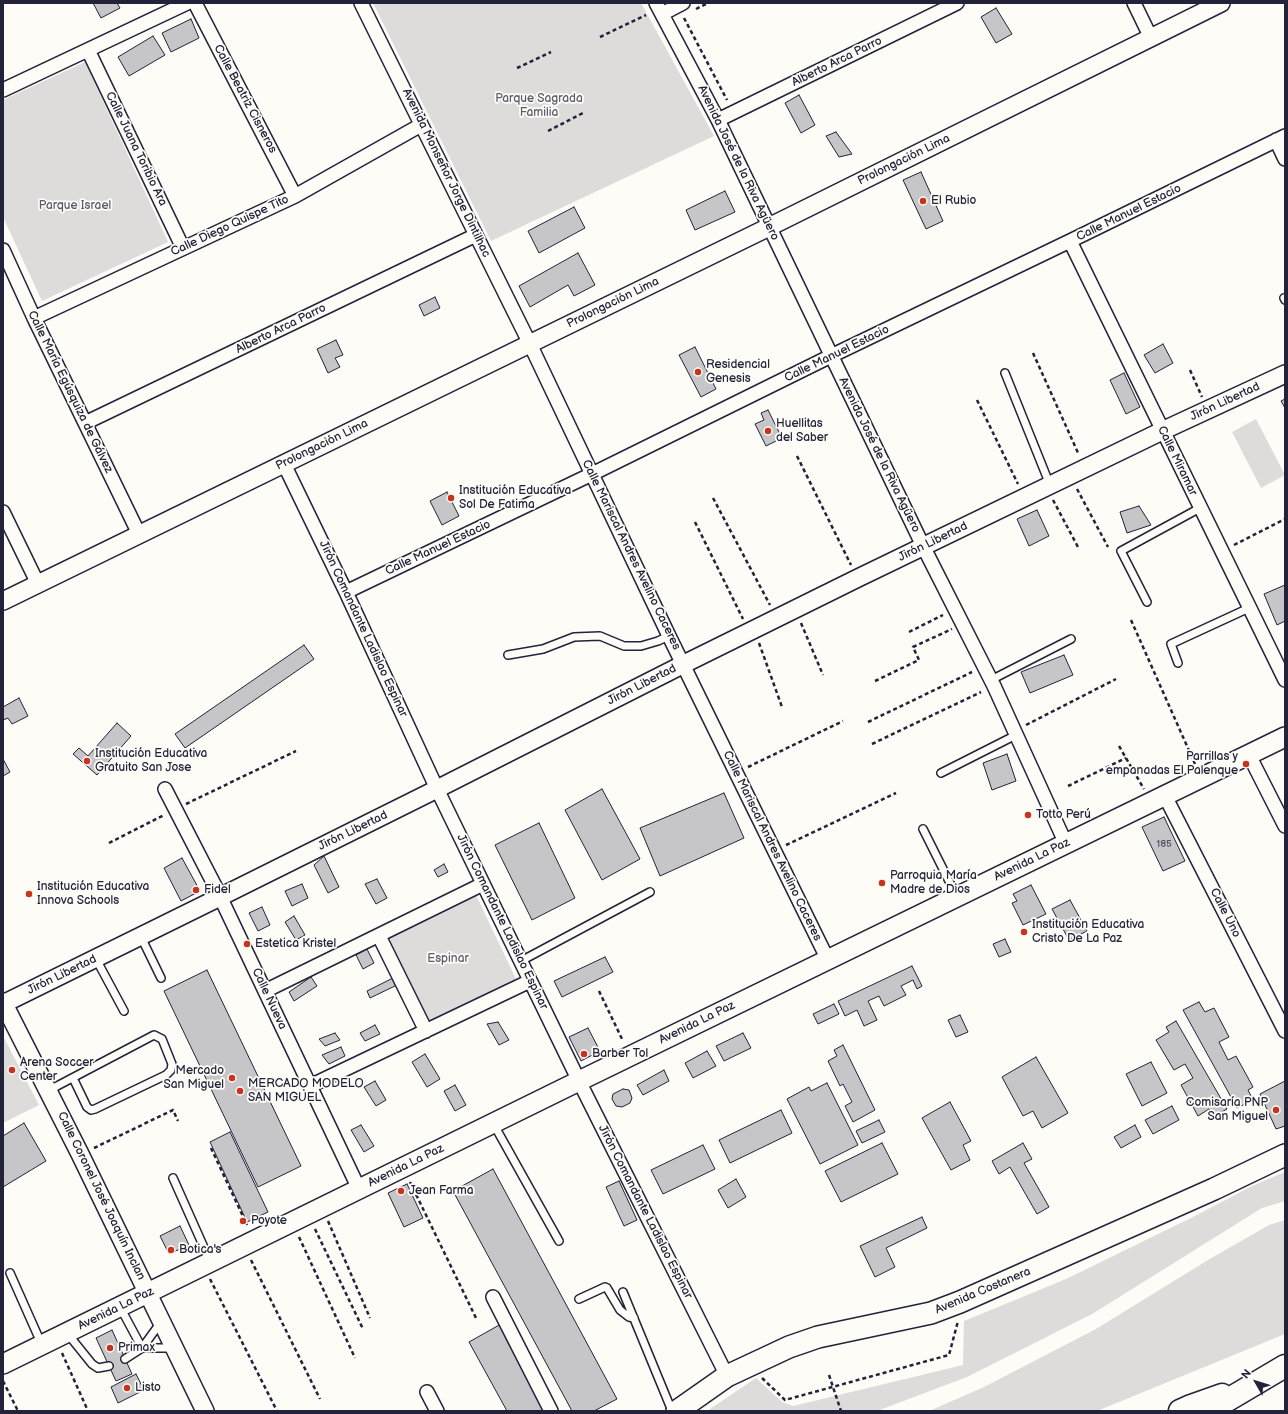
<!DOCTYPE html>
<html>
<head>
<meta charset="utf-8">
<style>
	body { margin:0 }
	#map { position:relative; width:1288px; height:1414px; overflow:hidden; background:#fdfcf7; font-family:"Balsamiq Sans",sans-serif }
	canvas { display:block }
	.frame { position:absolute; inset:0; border:4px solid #22223b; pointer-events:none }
	.north { position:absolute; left:1236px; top:1362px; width:40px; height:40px; -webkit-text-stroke:3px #fdfcf7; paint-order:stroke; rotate:309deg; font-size:11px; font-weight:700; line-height:16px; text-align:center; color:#22223b }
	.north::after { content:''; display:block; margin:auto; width:14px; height:18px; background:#22223b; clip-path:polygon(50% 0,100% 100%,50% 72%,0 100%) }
</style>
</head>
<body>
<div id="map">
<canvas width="1288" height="1414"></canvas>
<div class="frame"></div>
<div class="north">N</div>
</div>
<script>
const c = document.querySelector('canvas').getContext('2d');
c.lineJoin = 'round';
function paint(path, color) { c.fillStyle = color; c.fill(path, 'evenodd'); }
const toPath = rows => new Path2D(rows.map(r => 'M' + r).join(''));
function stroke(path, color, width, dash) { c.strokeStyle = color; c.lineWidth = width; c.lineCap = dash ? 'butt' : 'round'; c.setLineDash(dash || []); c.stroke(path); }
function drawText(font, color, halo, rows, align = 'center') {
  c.font = font + ' "Balsamiq Sans",sans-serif'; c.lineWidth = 3.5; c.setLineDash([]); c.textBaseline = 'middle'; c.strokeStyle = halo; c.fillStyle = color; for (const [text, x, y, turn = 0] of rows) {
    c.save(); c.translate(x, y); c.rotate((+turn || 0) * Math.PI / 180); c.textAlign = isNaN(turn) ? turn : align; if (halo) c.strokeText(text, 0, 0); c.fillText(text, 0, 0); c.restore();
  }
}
paint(toPath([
	[373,3,641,3,714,136,491,241],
	[85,62,168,242,42,301,3,217,3,100],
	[1256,419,1285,475,1261,488,1232,432],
	[475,893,516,979,422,1026,380,940],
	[3,1036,39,1105,3,1123],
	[1285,1172,1285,1201,1262,1208,1092,1314,967,1377,877,1411,707,1411,756,1378,782,1402,793,1406,963,1365,964,1321,1066,1279,1193,1217,1252,1186],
	[1285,1220,1285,1334,1097,1411,929,1411,984,1387,1096,1329,1208,1260,1269,1225]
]), '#dddcdb');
const building = toPath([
	[93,3,117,3,120,8,101,18,93,3],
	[996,8,1012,34,996,43,981,17,996,8],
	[191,19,199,38,171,52,162,33,191,19],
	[153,36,165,55,129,76,118,57,153,36],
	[799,95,815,125,801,133,785,103,799,95],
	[836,132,852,154,839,157,826,136,836,132],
	[921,172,943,221,926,229,903,180,921,172],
	[725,191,735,212,695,230,686,210,725,191],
	[574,207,585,228,539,253,528,231,574,207],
	[578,253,595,285,574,296,568,285,530,307,519,286,578,253],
	[435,297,440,308,424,316,419,305,435,297],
	[336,340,343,355,335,358,340,367,328,373,317,349,336,340],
	[1163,344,1173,363,1155,373,1144,355,1163,344],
	[695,347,716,389,701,397,679,355,695,347],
	[1124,373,1140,407,1126,414,1110,380,1124,373],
	[1285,399,1285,408,1281,401,1285,399],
	[768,410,782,438,766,446,755,424,764,420,761,413,768,410],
	[447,492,459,516,442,525,430,501,447,492],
	[1139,506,1151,525,1127,533,1120,512,1139,506],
	[1037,510,1049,536,1029,546,1017,519,1037,510],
	[1285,585,1285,621,1277,625,1264,594,1285,585],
	[304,645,314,659,185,748,175,734,304,645],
	[1064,655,1073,675,1030,693,1021,672,1064,655],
	[19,698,28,716,12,724,8,718,3,720,3,707,19,698],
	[117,723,131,736,97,775,73,754,79,748,88,756,117,723],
	[1007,754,1016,781,992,790,983,763,1007,754],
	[3,759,10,772,3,776,3,759],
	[602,789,640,859,602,880,565,810,602,789],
	[724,793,744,838,660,876,640,828,724,793],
	[1164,817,1185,861,1163,871,1142,827,1164,817],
	[539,823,575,898,532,920,495,845,539,823],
	[324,856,339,887,328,893,314,865,324,856],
	[182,858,200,891,181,901,164,868,182,858],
	[444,864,448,872,438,877,434,870,444,864],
	[377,879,387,898,376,904,365,884,377,879],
	[302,884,308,898,292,906,285,891,302,884],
	[1031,885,1046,914,1023,925,1012,903,1017,901,1013,894,1031,885],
	[1070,900,1087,931,1069,940,1052,909,1070,900],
	[262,907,270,925,258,931,249,913,262,907],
	[294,916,305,935,296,940,285,922,294,916],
	[1005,939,1011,952,999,957,993,944,1005,939],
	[367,949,374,963,363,969,356,955,367,949],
	[605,957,613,972,562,997,554,981,605,957],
	[912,966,922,986,917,989,913,980,901,986,906,995,884,1006,879,996,868,1001,877,1020,864,1026,857,1010,845,1016,838,1001,912,966],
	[207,970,301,1166,258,1187,164,991,207,970],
	[311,977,317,986,294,1001,289,992,311,977],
	[393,978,397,985,370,998,367,991,393,978],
	[1199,1002,1205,1012,1214,1008,1229,1037,1219,1042,1228,1060,1236,1056,1253,1087,1248,1090,1253,1100,1237,1108,1183,1010,1199,1002],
	[834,1004,839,1014,818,1024,813,1014,834,1004],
	[960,1015,968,1032,956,1037,948,1020,960,1015],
	[1176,1021,1227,1109,1213,1117,1209,1109,1198,1116,1181,1085,1193,1078,1185,1064,1174,1070,1156,1040,1169,1032,1166,1027,1176,1021],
	[498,1022,509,1040,499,1045,487,1024,498,1022],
	[375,1025,380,1034,365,1041,360,1033,375,1025],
	[588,1028,600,1051,581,1061,569,1037,588,1028],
	[335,1033,340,1040,325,1046,319,1039,335,1033],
	[743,1033,751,1048,724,1061,716,1046,743,1033],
	[843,1045,875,1110,853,1122,845,1106,852,1102,843,1084,840,1086,828,1061,837,1056,834,1050,843,1045],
	[341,1047,345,1056,329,1064,322,1055,341,1047],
	[707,1051,716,1066,693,1078,685,1063,707,1051],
	[425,1054,440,1079,427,1087,412,1062,425,1054],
	[1036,1057,1068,1113,1042,1128,1033,1111,1023,1116,1002,1077,1036,1057],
	[1151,1062,1167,1093,1142,1106,1126,1074,1151,1062],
	[664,1070,669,1081,643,1095,637,1085,664,1070],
	[375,1081,386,1100,376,1106,364,1087,375,1081],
	[1285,1081,1285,1126,1276,1129,1260,1094,1285,1081],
	[827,1083,858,1145,820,1164,787,1099,809,1087,811,1091,827,1083],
	[455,1085,466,1105,455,1111,444,1091,455,1085],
	[623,1089,629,1090,632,1098,630,1103,622,1107,616,1106,612,1099,613,1094,623,1089],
	[950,1102,971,1141,963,1145,970,1160,951,1170,922,1118,950,1102],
	[1172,1106,1179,1120,1153,1134,1145,1120,1172,1106],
	[781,1110,792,1133,730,1163,719,1140,781,1110],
	[879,1120,885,1132,862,1143,856,1131,879,1120],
	[24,1123,46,1161,3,1187,3,1136,24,1123],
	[361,1125,374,1146,364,1152,351,1130,361,1125],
	[1135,1125,1141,1137,1121,1148,1114,1137,1135,1125],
	[230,1132,268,1212,247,1222,210,1142,230,1132],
	[882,1143,898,1174,841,1202,825,1171,882,1143],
	[1023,1143,1032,1159,1024,1163,1049,1207,1037,1214,1010,1167,999,1174,992,1161,1023,1143],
	[703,1145,715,1169,663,1194,651,1170,703,1145],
	[493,1169,617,1399,594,1411,572,1411,453,1191,493,1169],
	[736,1179,746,1197,728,1208,718,1190,736,1179],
	[619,1181,637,1220,624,1226,606,1187,619,1181],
	[407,1184,423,1218,404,1227,388,1193,407,1184],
	[922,1217,927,1228,886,1248,895,1267,875,1277,860,1246,922,1217],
	[180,1226,189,1245,169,1254,160,1236,180,1226],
	[501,1324,550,1411,507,1411,469,1342,501,1324],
	[112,1330,132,1374,116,1381,96,1338,112,1330],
	[136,1374,144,1390,118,1403,111,1387,136,1374]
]);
paint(building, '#c6c6c8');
stroke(building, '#22223b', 1);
const service = toPath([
	[1284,298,1285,300],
	[1005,373,1050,485],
	[1147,602,1121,551,1200,508],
	[508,655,543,649,574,637,600,636,624,646,641,646,658,641,669,636],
	[1178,663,1171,644,1249,608],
	[991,680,1071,639],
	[941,773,1016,735],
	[923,829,957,897],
	[141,937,161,978],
	[96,959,124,1011],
	[521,961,650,892],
	[49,1091,57,1086,154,1035,162,1039,172,1064,171,1070,166,1075,95,1109,91,1110,87,1107,73,1078],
	[493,1123,559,1241],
	[173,1178,210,1261],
	[10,1273,42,1345],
	[623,1292,672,1411],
	[579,1299,605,1287,607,1288,620,1310,629,1317,634,1318],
	[120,1307,142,1348,161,1322],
	[67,1333,92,1364,98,1368,109,1366],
	[125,1359,142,1348,173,1348]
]);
const minor = toPath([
	[195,3,295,196],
	[361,3,530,344,669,636,828,960],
	[656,3,718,120,923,546,994,686,1066,844],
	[1134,3,1151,38],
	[662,14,683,3],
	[88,50,183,248],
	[3,90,187,3],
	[718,120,957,3],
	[1276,140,1285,159],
	[1070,241,1285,680],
	[3,250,34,318,139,534],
	[34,318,295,196,421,125],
	[85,423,476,235],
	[284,464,346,592,437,789,579,1081,727,1376],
	[3,512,38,584],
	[346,592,592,474,831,356,1070,241,1285,136],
	[1249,755,1285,826],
	[165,789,216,888,359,1189],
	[1165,796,1285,1031],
	[379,936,426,1031],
	[265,991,483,884],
	[310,1086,530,981],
	[493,1297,551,1411],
	[427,1392,437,1411]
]);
const tertiary = toPath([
	[3,601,769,227,1221,3],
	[3,1002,80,1154,205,1411],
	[3,1004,220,897,437,789,684,664,858,578,1162,431,1285,374]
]);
const secondary = toPath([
	[3,1364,579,1081,1285,737]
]);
const primary = toPath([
	[677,1411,727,1376,789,1347,818,1337,931,1313,960,1302,1214,1189,1285,1155]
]);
const trunk = toPath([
	[1180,1411,1191,1406,1222,1395],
	[1209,1411,1285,1366]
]);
stroke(service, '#22223b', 10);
stroke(minor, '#22223b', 16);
stroke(tertiary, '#22223b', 20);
stroke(secondary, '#22223b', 22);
stroke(primary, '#22223b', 24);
stroke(trunk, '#22223b', 25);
stroke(toPath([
	[696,9,708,3],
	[684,18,727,100],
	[600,37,646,15],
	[517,68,551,52],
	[548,131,583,113],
	[1033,353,1079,455],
	[1190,370,1202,397],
	[977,400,1018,484],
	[797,456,851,565],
	[1077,489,1108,547],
	[713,498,770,605],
	[1053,500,1078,547],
	[695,522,743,619],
	[1234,545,1285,519],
	[1131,620,1195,764],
	[801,623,823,675],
	[909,632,943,615],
	[759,643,782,707],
	[875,681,919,660,913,647,952,629],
	[868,722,972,672],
	[1026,725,1116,679],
	[872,744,981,692],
	[1119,746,1144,789],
	[748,767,843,721],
	[1068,786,1126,758],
	[186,804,296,751],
	[109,843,164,815],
	[786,845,896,793],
	[599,991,623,1041],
	[94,1148,173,1110,178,1121],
	[211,1148,247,1225],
	[410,1182,476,1318],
	[328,1221,370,1318],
	[315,1229,363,1329],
	[299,1237,355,1358],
	[251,1260,320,1399],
	[210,1279,277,1411],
	[62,1353,88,1411],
	[829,1375,841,1411],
	[762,1378,785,1400,949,1355,958,1321],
	[3,1381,18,1411]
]), '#22223b', 2.5, [4, 3]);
stroke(service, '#fdfcf7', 7);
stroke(minor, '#fdfcf7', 13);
stroke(tertiary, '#fdfcf7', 17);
stroke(secondary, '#fdfcf7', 19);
stroke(primary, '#fdfcf7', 21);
stroke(trunk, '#fdfcf7', 22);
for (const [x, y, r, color] of [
	[923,201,4,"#c8321e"],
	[698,372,4,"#c8321e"],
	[768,431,4,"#c8321e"],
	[451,498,4,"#c8321e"],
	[87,761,4,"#c8321e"],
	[1246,764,4,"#c8321e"],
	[1028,815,4,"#c8321e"],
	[882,883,4,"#c8321e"],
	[196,890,4,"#c8321e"],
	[29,894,4,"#c8321e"],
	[1024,932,4,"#c8321e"],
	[247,944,4,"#c8321e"],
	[584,1054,4,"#c8321e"],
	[12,1070,4,"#c8321e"],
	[232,1078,4,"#c8321e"],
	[240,1091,4,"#c8321e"],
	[1276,1110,4,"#c8321e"],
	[401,1191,4,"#c8321e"],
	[243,1221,4,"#c8321e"],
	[171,1250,4,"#c8321e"],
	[110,1348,4,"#c8321e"],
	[127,1388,4,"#c8321e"]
]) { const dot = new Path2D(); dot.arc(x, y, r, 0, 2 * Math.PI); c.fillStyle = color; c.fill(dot); stroke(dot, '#fdfcf7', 1.5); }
drawText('10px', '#4b4b5e', null, [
	["185",1164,844]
]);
drawText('12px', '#22223b', '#fdfcf7', [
	["Alberto Arca Parro",837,62,-26],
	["Calle Beatriz Cisneros",245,99,62],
	["Calle Juana Toribio Ara",136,149,64],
	["Prolongación Lima",904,160,-26],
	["Avenida José de la Riva Agüero",738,163,64],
	["Avenida Monseñor Jorge Dintilhac",446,173,64],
	["Calle Manuel Estacio",1129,213,-26],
	["Calle Diego Quispe Tito",230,226,-25],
	["Prolongación Lima",613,303,-26],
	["Alberto Arca Parro",281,329,-26],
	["Calle Manuel Estacio",837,354,-26],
	["Calle María Egúsquiza de Gálvez",70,392,64],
	["Jirón Libertad",1225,402,-25],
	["Prolongación Lima",322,445,-26],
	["Avenida José de la Riva Agüero",879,455,64],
	["Calle Miramar",1177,461,64],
	["Jirón Libertad",933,542,-26],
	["Calle Manuel Estacio",438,548,-25],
	["Calle Mariscal Andres Avelino Caceres",631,555,64],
	["Jirón Comandante Ladislao Espinar",363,629,65],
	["Jirón Libertad",642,685,-27],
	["Jirón Libertad",353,831,-26],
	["Calle Mariscal Andres Avelino Caceres",772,846,64],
	["Avenida La Paz",1032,860,-26],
	["Calle Uno",1225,913,63],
	["Jirón Comandante Ladislao Espinar",502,922,64],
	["Jirón Libertad",62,975,-26],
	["Calle Nueva",269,999,65],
	["Avenida La Paz",697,1023,-26],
	["Avenida La Paz",406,1166,-26],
	["Calle Coronel José Joaquín Inclan",101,1196,64],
	["Jirón Comandante Ladislao Espinar",645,1212,63],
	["Avenida Costanera",983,1291,-23],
	["Avenida La Paz",116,1309,-26]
]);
drawText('12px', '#5a5a6b', '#fdfcf7', [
	["Parque Sagrada",539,99],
	["Familia",539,113],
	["Parque Israel",75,206],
	["Espinar",448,959]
]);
drawText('12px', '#22223b', '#fdfcf7', [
	["El Rubio",931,201],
	["Residencial",706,365],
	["Genesis",706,379],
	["Huellitas",776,424],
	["del Saber",776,438],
	["Institución Educativa",459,491],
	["Sol De Fatima",459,505],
	["Institución Educativa",95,754],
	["Gratuito San Jose",95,768],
	["Parrillas y",1238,757,"right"],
	["empanadas El Palenque",1238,771,"right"],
	["Totto Perú",1036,815],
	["Parroquia María",890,876],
	["Madre de Dios",890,890],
	["Institución Educativa",37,887],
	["Innova Schools",37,901],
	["Fidel",204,890],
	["Institución Educativa",1032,925],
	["Cristo De La Paz",1032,939],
	["Estetica Kristel",255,944],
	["Barber Tol",592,1054],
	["Arena Soccer",20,1063],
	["Center",20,1077],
	["Mercado",224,1071,"right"],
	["San Miguel",224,1085,"right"],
	["MERCADO MODELO",248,1084],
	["SAN MIGUEL",248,1098],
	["Comisaría PNP",1268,1103,"right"],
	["San Miguel",1268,1117,"right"],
	["Jean Farma",409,1191],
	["Poyote",251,1221],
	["Botica's",179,1250],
	["Primax",118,1348],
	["Listo",135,1388]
], 'left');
</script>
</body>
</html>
